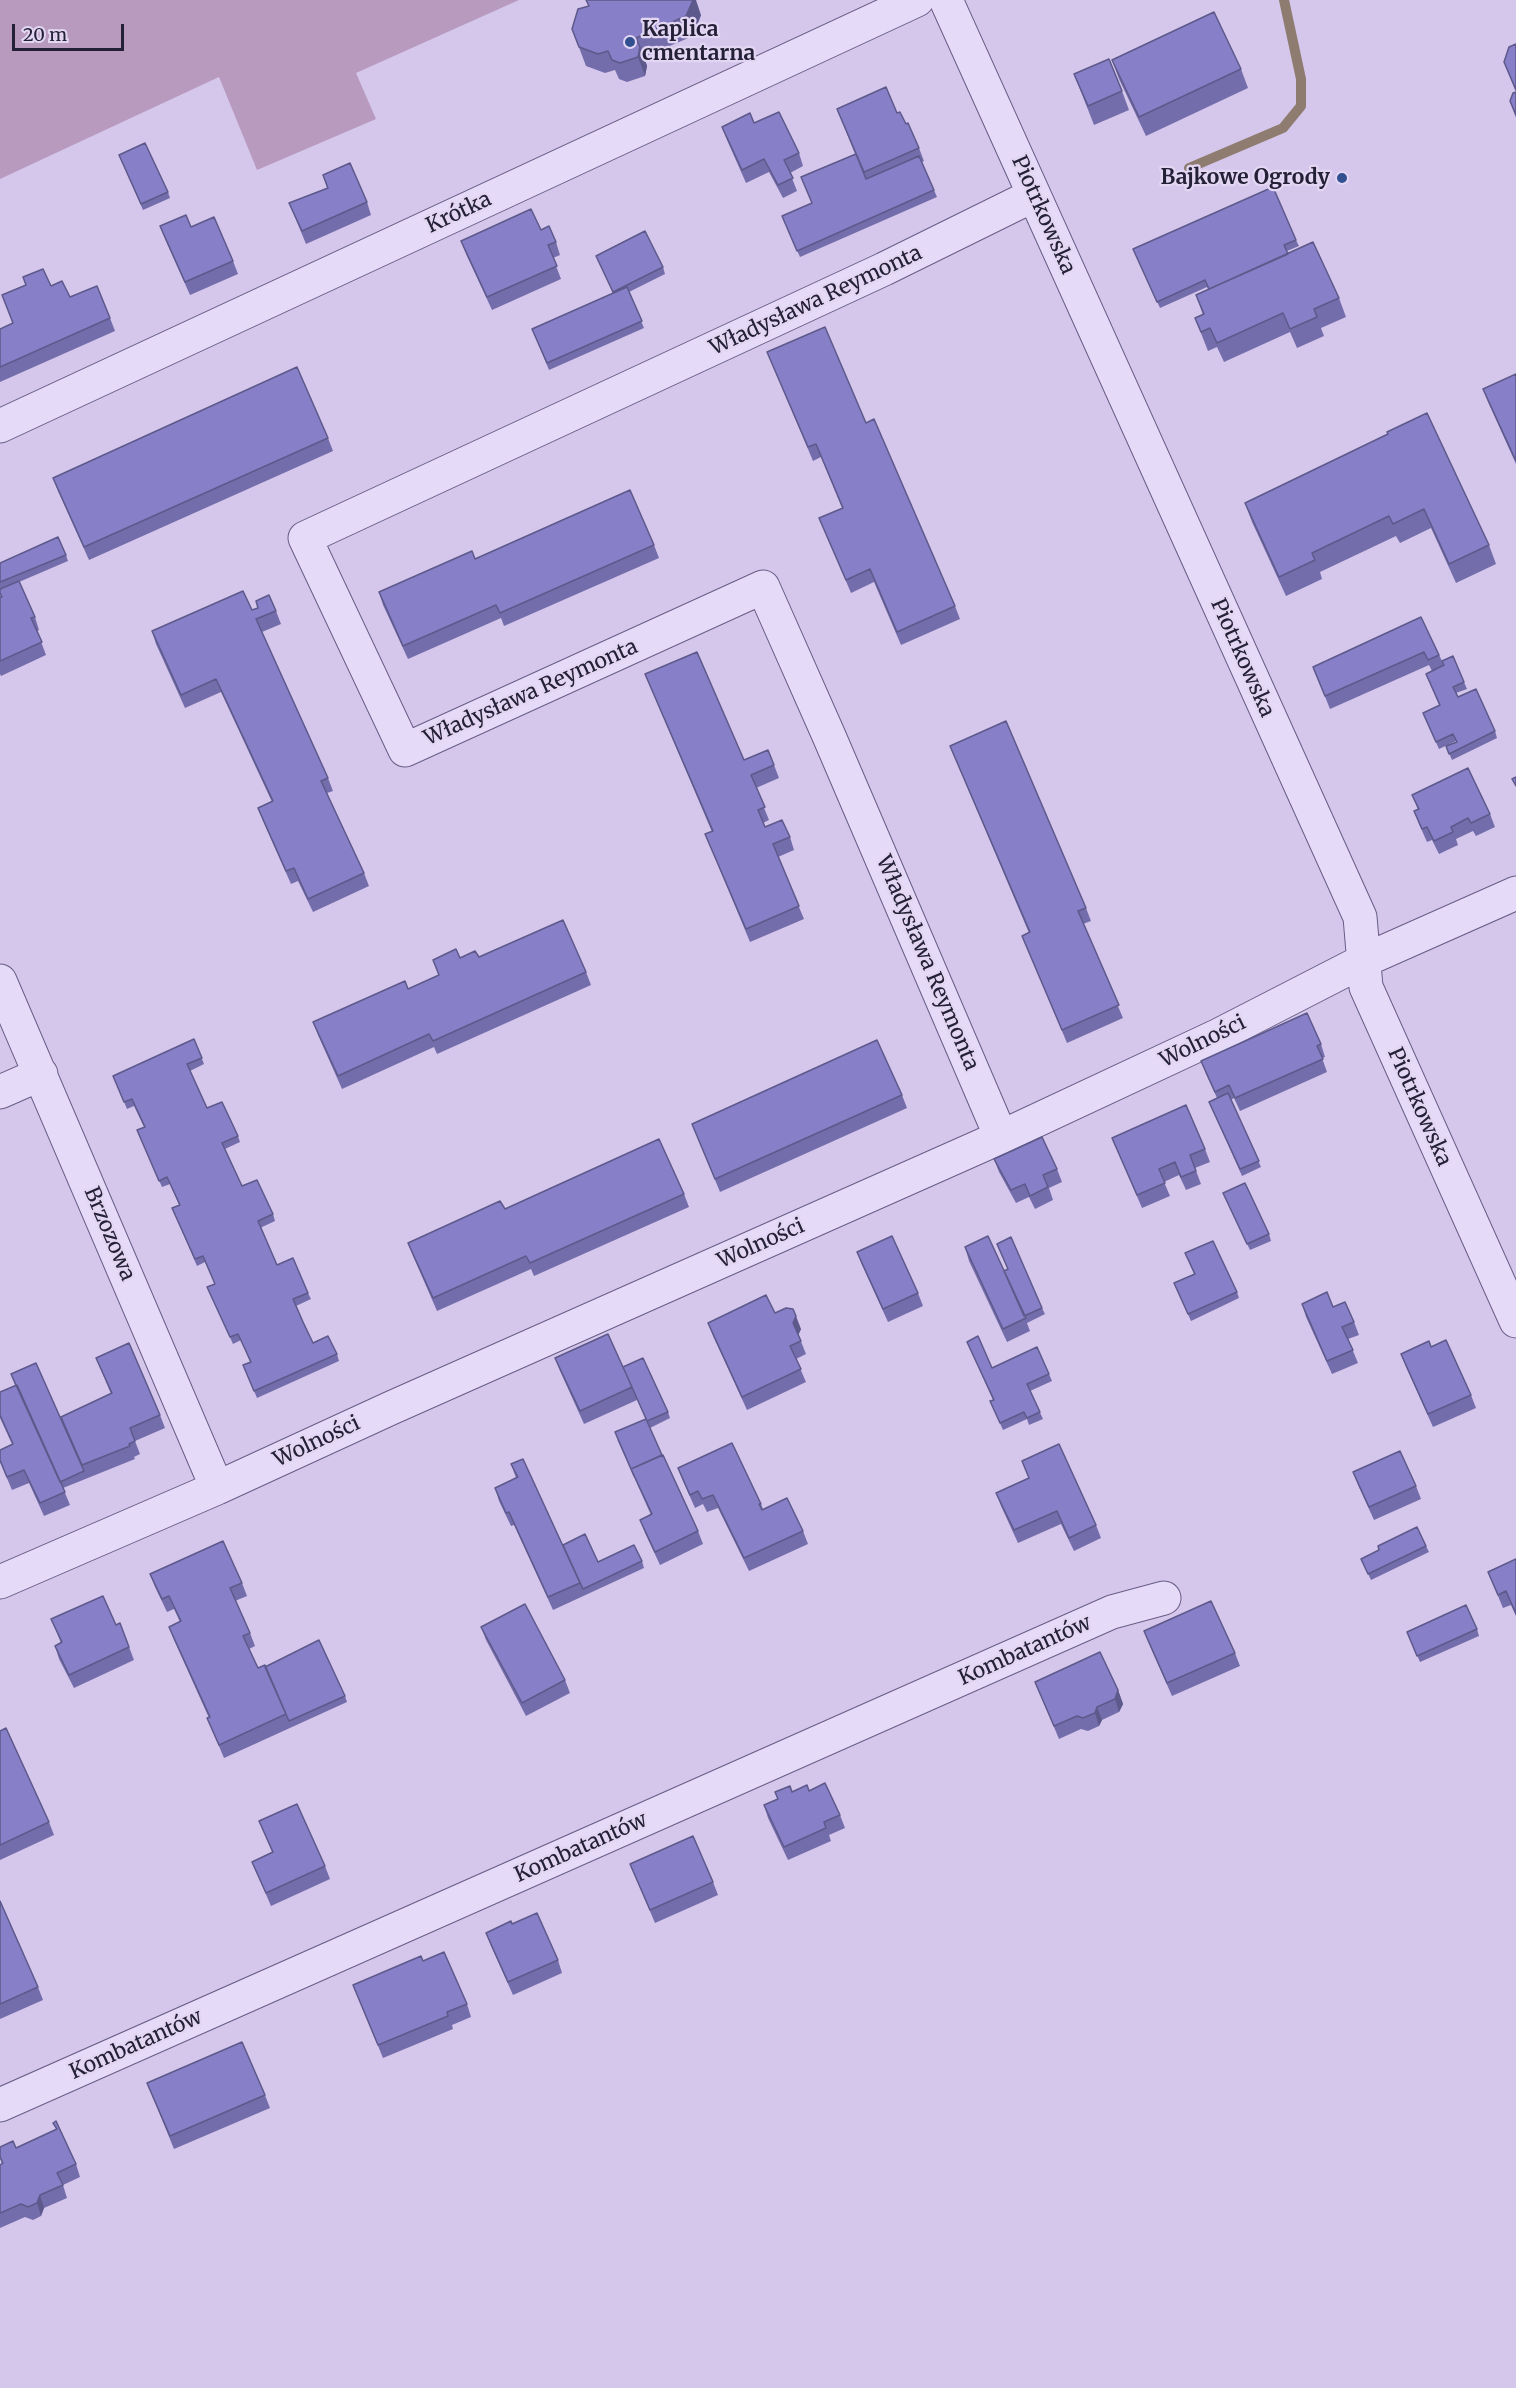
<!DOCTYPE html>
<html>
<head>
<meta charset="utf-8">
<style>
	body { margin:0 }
	#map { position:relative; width:1516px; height:2388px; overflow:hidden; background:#d5c7eb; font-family:Merriweather,serif }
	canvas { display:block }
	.scale { position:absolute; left:12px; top:24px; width:112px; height:27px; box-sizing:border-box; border:3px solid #242037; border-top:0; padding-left:8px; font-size:18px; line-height:21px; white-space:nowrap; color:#242037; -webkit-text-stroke:4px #e2d6f3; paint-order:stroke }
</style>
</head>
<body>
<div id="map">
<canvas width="1516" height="2388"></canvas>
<div class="scale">20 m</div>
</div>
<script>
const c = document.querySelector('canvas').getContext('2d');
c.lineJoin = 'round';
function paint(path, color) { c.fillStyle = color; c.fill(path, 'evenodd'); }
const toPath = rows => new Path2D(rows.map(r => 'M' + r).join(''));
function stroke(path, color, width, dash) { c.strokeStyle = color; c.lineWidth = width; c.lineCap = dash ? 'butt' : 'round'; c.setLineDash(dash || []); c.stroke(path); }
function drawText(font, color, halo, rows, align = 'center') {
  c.font = font + ' Merriweather,serif'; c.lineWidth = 4.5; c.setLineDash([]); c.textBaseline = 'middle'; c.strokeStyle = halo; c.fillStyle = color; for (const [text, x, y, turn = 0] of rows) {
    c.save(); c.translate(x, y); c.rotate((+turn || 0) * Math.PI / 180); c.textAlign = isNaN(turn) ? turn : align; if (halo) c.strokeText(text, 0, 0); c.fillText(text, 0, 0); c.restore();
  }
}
paint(toPath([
	[0,0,519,0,356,73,376,119,257,170,219,77,0,179]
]), '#b89abe');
stroke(toPath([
	[1189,168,1283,128,1301,106,1301,79,1284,0]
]), '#8d7c6f', 10);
const minor = toPath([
	[946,0,1360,917,1366,987,1516,1321],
	[0,426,917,0],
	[0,981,217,1488],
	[0,1092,41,1074],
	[1001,1137,829,736,763,587,405,750,305,538,884,269,1034,195],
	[0,1582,217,1488,391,1408,1001,1137,1219,1035,1365,960,1516,893],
	[0,2105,1112,1612,1164,1598]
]);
stroke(minor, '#675d86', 35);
stroke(minor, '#e5daf7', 33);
paint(toPath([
	[701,15,693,36,644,57,647,66,645,76,627,82,619,79,615,70,605,73,586,66,572,29],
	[1516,44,1516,118,1510,101,1516,92,1504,62],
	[1112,60,1241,69,1248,88,1146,136,1119,79],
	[1074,74,1122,91,1129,110,1094,125],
	[837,109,897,113,906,124,919,148,924,161,922,162,937,197,800,257,782,216,812,203,801,177,855,154],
	[754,123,799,153,803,166,790,173,797,191,783,198,769,172,746,183,727,140,722,127],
	[119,155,168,192,170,198,143,210],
	[323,175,367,202,371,215,306,244,289,203,327,188],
	[160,226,233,261,238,274,190,295,165,239],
	[541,230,556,242,560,255,553,258,561,279,492,310,466,254,461,241],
	[1296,240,1299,246,1287,251,1288,254,1339,298,1346,317,1321,328,1324,336,1297,348,1290,332,1224,362,1217,347,1208,351,1195,318,1203,315,1196,295,1208,289,1207,287,1160,308,1133,249],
	[596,256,663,267,665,274,629,292,644,328,549,370,532,329,613,293],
	[51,286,70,297,110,318,115,331,0,382,0,329,13,324,2,295],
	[767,352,866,423,955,606,960,619,901,645,874,582,851,593,819,518,842,508,821,457,813,461],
	[1516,374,1516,464,1488,402,1483,389],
	[1388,434,1489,545,1496,564,1456,583,1431,528,1400,543,1396,536,1320,572,1322,579,1286,596,1252,522,1245,503],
	[328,438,333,451,89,560,58,491,53,478],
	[654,545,659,558,504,626,501,618,408,659,383,605,379,592,475,559],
	[66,555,68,561,19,582,35,617,39,630,37,631,46,655,1,676,0,674,0,597,1,597,0,593,0,563],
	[252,610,276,611,281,624,262,632,328,778,333,791,327,793,364,873,369,886,313,912,298,881,291,884,263,821,258,808,272,802,221,692,185,708,156,644,152,631],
	[1421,617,1442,661,1464,682,1467,689,1456,693,1458,697,1495,731,1497,738,1452,760,1446,746,1456,742,1456,741,1439,749,1426,720,1439,705,1426,674,1432,671,1429,665,1330,709,1313,667],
	[645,674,744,760,774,765,779,778,756,788,769,820,763,823,765,827,790,837,794,850,778,857,804,919,750,942,705,834,712,832],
	[950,746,1086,908,1091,921,1083,924,1123,1018,1067,1043,1022,936,1029,933],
	[1412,795,1490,814,1495,827,1476,836,1473,831,1456,839,1458,845,1439,854,1432,840,1427,842,1419,824,1414,811,1418,810],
	[479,957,586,972,591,985,437,1054,434,1047,342,1089,318,1035,313,1022,408,989,439,975,433,960],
	[194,1039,204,1064,190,1071,207,1108,238,1136,240,1142,225,1149,242,1186,273,1214,275,1221,260,1228,277,1265,308,1293,311,1299,296,1306,313,1343,337,1354,339,1361,257,1398,243,1365,250,1362,241,1340,233,1344,207,1287,215,1284,205,1262,197,1266,172,1208,179,1205,170,1184,162,1187,137,1130,144,1127,134,1106,127,1109,113,1076],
	[1321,1044,1325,1057,1322,1058,1327,1072,1240,1111,1234,1098,1231,1100,1261,1167,1242,1176,1209,1102,1217,1098,1206,1074,1201,1061],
	[902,1095,907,1108,720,1192,692,1124],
	[1112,1138,1205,1149,1210,1162,1195,1168,1201,1184,1186,1190,1179,1175,1164,1182,1170,1196,1142,1208],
	[994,1159,1057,1169,1062,1182,1049,1188,1053,1200,1035,1209,1029,1197,1016,1203,999,1172],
	[1223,1193,1269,1234,1271,1241,1250,1250],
	[684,1194,689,1207,534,1276,531,1269,437,1311,413,1256,408,1243,505,1209],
	[997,1244,1042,1308,1045,1314,1027,1323,1030,1331,1007,1342,969,1261,965,1247,1004,1271,1008,1269],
	[857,1252,918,1293,923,1306,888,1322,862,1265],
	[1185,1253,1237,1292,1239,1298,1191,1321,1174,1283,1194,1274],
	[1302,1304,1333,1307,1354,1322,1359,1335,1348,1339,1358,1363,1332,1374,1306,1317],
	[775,1313,801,1329,798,1334,806,1354,796,1359,806,1382,747,1410,713,1336,708,1323],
	[967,1342,992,1368,1049,1374,1052,1381,1030,1391,1043,1419,1029,1425,1027,1419,1003,1430,990,1401,993,1400],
	[1431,1347,1471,1395,1476,1408,1433,1427,1406,1367,1401,1354],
	[96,1358,160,1415,165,1428,135,1441,140,1454,134,1457,135,1459,63,1488,70,1505,44,1516,29,1483,12,1490,0,1462,0,1450,12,1444,0,1418,0,1392,15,1385,11,1374,63,1422,111,1394],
	[555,1358,623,1367,668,1412,670,1418,650,1428,636,1397,637,1400,584,1424,560,1371],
	[617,1439,698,1531,703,1544,660,1565,645,1533,640,1520,651,1515],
	[1022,1461,1096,1525,1101,1538,1074,1551,1061,1524,1018,1543,1001,1506,996,1493,1029,1478],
	[511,1464,563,1545,598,1562,642,1561,644,1568,553,1610,514,1525,511,1526,499,1501,495,1488,516,1478],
	[678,1468,761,1504,763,1509,803,1531,808,1544,749,1571,718,1508,707,1512,703,1504,695,1508,683,1481],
	[1353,1472,1416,1486,1421,1499,1374,1520,1358,1485],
	[1426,1546,1429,1552,1371,1580,1361,1559,1379,1550],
	[1516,1559,1516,1616,1511,1605,1503,1608,1488,1572],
	[150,1574,242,1583,247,1596,235,1601,250,1633,255,1646,249,1649,258,1668,265,1667,345,1696,347,1702,224,1758,207,1718,209,1718,174,1640,169,1627,180,1622,174,1609,167,1612,155,1587],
	[51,1619,116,1625,120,1623,134,1660,74,1688,59,1659,55,1646,61,1643],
	[481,1627,565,1680,570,1693,526,1716,486,1640],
	[1477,1629,1479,1636,1420,1662,1407,1632],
	[1144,1631,1235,1653,1240,1666,1172,1696,1149,1644],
	[1035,1682,1118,1690,1123,1704,1119,1712,1102,1720,1099,1726,1088,1731,1081,1729,1059,1739],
	[0,1731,49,1822,54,1835,0,1860],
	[809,1791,840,1815,845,1828,829,1835,831,1841,788,1860,768,1818,764,1805,792,1792],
	[259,1821,325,1866,330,1879,271,1906,252,1862,272,1852],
	[630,1864,713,1882,718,1895,655,1923],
	[0,1901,38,1987,43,2000,0,2019],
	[512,1924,558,1960,562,1973,513,1995,491,1946,486,1933],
	[423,1961,467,2004,471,2017,452,2025,453,2029,383,2058,353,1985],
	[147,2083,265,2095,270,2108,174,2149],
	[53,2123,76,2164,80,2177,63,2185,67,2198,44,2208,41,2216,33,2220,25,2217,0,2228,0,2165,2,2164,0,2158,16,2148,56,2129]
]), '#746dab');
paint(toPath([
	[693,0,696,0,701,15,693,36,686,16],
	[640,47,647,66,645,76,638,57],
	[796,1316,801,1329,798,1336,793,1323],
	[1118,1690,1123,1704,1119,1712,1115,1699],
	[1097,1707,1102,1720,1099,1726,1095,1713],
	[40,2195,44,2208,41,2216,37,2203]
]), '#5e598b');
const building = toPath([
	[586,0,693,0,686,16,636,38,640,47,638,57,620,63,612,60,608,51,598,54,579,47,572,29,578,9,589,6,586,0],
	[1214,12,1241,69,1139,117,1112,60,1214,12],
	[1516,44,1516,90,1504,62,1509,47,1516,44],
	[1109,59,1122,91,1088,106,1074,74,1109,59],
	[886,87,897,113,900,112,906,124,908,123,919,148,864,172,837,109,886,87],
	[1516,92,1516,115,1510,101,1513,93,1516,92],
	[779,112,799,153,784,160,793,178,778,185,764,159,742,170,722,127,750,113,754,123,779,112],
	[145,143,168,192,141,204,119,155,145,143],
	[856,154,866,179,919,156,934,190,797,251,782,216,812,203,801,177,856,154],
	[350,163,367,202,302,231,289,203,328,188,323,175,350,163],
	[1273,187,1296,240,1284,245,1288,254,1209,289,1205,280,1157,302,1133,249,1273,187],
	[531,209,541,230,549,226,556,242,548,245,557,266,487,297,461,241,531,209],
	[186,215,191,227,214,217,233,261,185,282,160,226,186,215],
	[645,231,663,267,613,292,596,256,645,231],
	[1313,242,1339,298,1314,309,1317,317,1290,329,1283,313,1217,343,1210,328,1201,332,1195,318,1204,314,1196,295,1313,242],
	[43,269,51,286,62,281,70,297,97,286,110,318,0,367,0,329,13,323,2,295,26,285,23,277,43,269],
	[627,287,642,321,547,363,532,329,627,287],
	[825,327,866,423,874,419,955,606,897,632,870,569,846,580,819,518,843,508,816,444,808,447,767,352,825,327],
	[297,367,328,438,84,547,53,478,297,367],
	[1516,374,1516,461,1483,389,1516,374],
	[1427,413,1489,545,1449,564,1424,509,1393,524,1389,516,1312,553,1315,560,1279,577,1245,503,1388,434,1387,432,1427,413],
	[630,490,654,545,500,613,496,605,403,646,379,592,472,551,475,559,630,490],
	[58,537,66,555,0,582,0,563,58,537],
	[19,581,35,617,31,618,42,642,0,661,0,597,2,597,0,593,0,589,19,581],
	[243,591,252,610,258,608,256,601,269,595,276,611,256,619,328,778,321,781,364,873,308,899,294,868,286,871,258,808,273,801,216,679,181,695,152,631,243,591],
	[1421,617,1439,655,1428,660,1424,652,1325,696,1313,667,1421,617],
	[697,652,744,760,768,750,774,765,751,775,765,807,758,810,765,827,782,820,790,837,773,844,799,906,746,929,705,834,713,831,645,674,697,652],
	[1453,656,1464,682,1453,687,1458,697,1476,689,1495,731,1449,754,1446,746,1457,742,1453,734,1436,742,1423,713,1440,705,1426,674,1444,665,1442,661,1453,656],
	[1006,721,1086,908,1078,911,1119,1005,1062,1030,1022,936,1030,932,950,746,1006,721],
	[1468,768,1490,814,1471,823,1468,818,1451,827,1453,832,1434,841,1427,827,1422,829,1414,811,1419,809,1412,795,1468,768],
	[1516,777,1516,786,1512,779,1516,777],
	[563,920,586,972,433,1041,429,1034,338,1076,313,1022,405,981,408,989,439,975,433,960,456,949,460,958,475,951,479,957,563,920],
	[1307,1013,1321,1044,1317,1046,1323,1059,1235,1098,1229,1085,1215,1092,1201,1061,1307,1013],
	[194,1039,202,1058,187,1064,207,1108,222,1102,238,1136,222,1143,242,1186,257,1180,273,1214,258,1221,277,1265,293,1258,308,1293,293,1299,303,1322,313,1343,328,1336,337,1354,254,1391,243,1365,251,1362,238,1334,230,1337,207,1287,215,1284,203,1256,195,1259,172,1208,180,1205,174,1192,167,1177,159,1181,137,1130,145,1127,132,1099,124,1102,113,1076,194,1039],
	[877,1040,902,1095,715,1179,692,1124,877,1040],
	[1228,1093,1259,1161,1240,1169,1209,1102,1228,1093],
	[1186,1105,1205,1149,1190,1155,1196,1171,1181,1177,1175,1162,1159,1169,1165,1183,1137,1195,1112,1138,1186,1105],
	[1042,1137,1057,1169,1043,1175,1048,1187,1030,1196,1025,1184,1011,1190,994,1159,1042,1137],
	[659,1139,684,1194,530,1263,526,1256,433,1298,408,1243,500,1201,505,1209,659,1139],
	[1245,1183,1269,1234,1247,1244,1223,1193,1245,1183],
	[892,1236,918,1293,883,1309,857,1252,892,1236],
	[988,1236,1026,1318,1003,1329,965,1247,988,1236],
	[1011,1237,1042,1308,1024,1316,1004,1271,1008,1269,997,1244,1011,1237],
	[1213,1241,1237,1292,1188,1314,1174,1283,1195,1274,1185,1253,1213,1241],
	[1327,1292,1333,1307,1345,1302,1354,1322,1342,1327,1353,1350,1327,1361,1302,1304,1327,1292],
	[766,1295,775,1313,786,1308,793,1309,796,1316,793,1323,801,1341,790,1346,801,1369,742,1397,708,1323,766,1295],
	[608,1334,632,1387,580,1411,555,1358,608,1334],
	[978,1336,992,1368,1037,1347,1049,1374,1027,1384,1040,1412,1027,1418,1024,1412,1000,1423,990,1401,994,1400,967,1342,978,1336],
	[1446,1340,1471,1395,1428,1414,1401,1354,1429,1341,1431,1347,1446,1340],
	[129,1343,160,1415,130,1428,135,1441,129,1444,130,1446,82,1465,61,1417,112,1393,96,1358,129,1343],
	[643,1358,668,1412,647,1421,623,1367,643,1358],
	[36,1363,84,1471,60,1482,11,1374,36,1363],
	[17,1385,65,1492,40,1503,24,1470,7,1477,0,1460,0,1450,13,1444,0,1415,0,1392,17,1385],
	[646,1419,662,1455,631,1469,634,1476,615,1432,646,1419],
	[732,1443,761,1504,759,1504,762,1510,787,1498,803,1531,744,1558,713,1495,702,1499,698,1491,690,1495,678,1468,732,1443],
	[1059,1444,1096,1525,1069,1538,1057,1511,1014,1530,996,1493,1029,1478,1022,1461,1059,1444],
	[1400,1451,1416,1486,1369,1507,1353,1472,1400,1451],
	[663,1455,698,1531,655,1552,640,1520,652,1514,631,1469,663,1455],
	[523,1459,580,1583,548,1597,509,1512,506,1513,495,1488,518,1477,511,1464,523,1459],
	[1417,1527,1426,1546,1368,1574,1361,1559,1379,1550,1378,1546,1417,1527],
	[585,1534,598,1562,634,1545,642,1561,583,1589,563,1545,585,1534],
	[223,1541,242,1583,230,1588,250,1633,243,1636,258,1668,265,1665,286,1714,219,1745,207,1718,210,1717,169,1627,181,1621,169,1596,162,1599,150,1574,223,1541],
	[1516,1559,1516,1614,1506,1591,1498,1595,1488,1572,1516,1559],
	[103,1596,116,1625,120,1623,129,1647,69,1675,55,1646,62,1642,51,1619,103,1596],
	[1211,1601,1235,1653,1167,1683,1144,1631,1211,1601],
	[525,1604,565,1680,522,1703,481,1627,525,1604],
	[1466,1605,1477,1629,1417,1656,1407,1632,1466,1605],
	[319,1640,345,1696,289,1721,265,1667,319,1640],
	[1100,1652,1118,1690,1115,1699,1097,1707,1095,1713,1083,1718,1077,1716,1054,1726,1035,1682,1100,1652],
	[6,1728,49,1822,0,1845,0,1731,6,1728],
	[825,1783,840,1815,824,1822,826,1828,784,1847,764,1805,778,1799,775,1792,790,1786,792,1792,807,1785,809,1791,825,1783],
	[297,1804,325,1866,266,1893,252,1862,273,1852,259,1821,297,1804],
	[693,1836,713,1882,650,1910,630,1864,693,1836],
	[0,1901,38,1987,0,2004,0,1901],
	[537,1913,558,1960,508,1982,486,1933,511,1921,512,1924,537,1913],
	[444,1952,467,2004,447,2012,448,2016,378,2045,353,1985,421,1956,423,1961,444,1952],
	[242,2042,265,2095,170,2136,147,2083,242,2042],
	[56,2121,76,2164,57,2173,63,2185,40,2195,37,2203,28,2207,21,2204,0,2213,0,2165,3,2163,0,2157,0,2147,13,2141,16,2148,57,2129,53,2123,56,2121]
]);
paint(building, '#877fc7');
stroke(building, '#5e598b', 1.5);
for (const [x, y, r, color] of [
	[630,42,6,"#324f90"],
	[1342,178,6,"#324f90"]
]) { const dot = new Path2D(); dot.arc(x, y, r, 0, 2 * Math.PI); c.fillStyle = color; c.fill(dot); stroke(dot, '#e2d6f3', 2); }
drawText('bold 21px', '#242037', '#e2d6f3', [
	["Kaplica",642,30],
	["cmentarna",642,54],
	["Bajkowe Ogrody",1330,178,"right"]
], 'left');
drawText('21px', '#242037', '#e2d6f3', [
	["Krótka",459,213,-25],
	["Piotrkowska",1043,215,66],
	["Władysława Reymonta",816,301,-25],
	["Piotrkowska",1242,658,66],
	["Władysława Reymonta",531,693,-24],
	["Władysława Reymonta",927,963,67],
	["Wolności",1203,1042,-26],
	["Piotrkowska",1419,1107,66],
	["Brzozowa",109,1234,67],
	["Wolności",761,1244,-24],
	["Wolności",317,1442,-25],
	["Kombatantów",1025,1651,-24],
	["Kombatantów",581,1848,-24],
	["Kombatantów",136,2045,-24]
]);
</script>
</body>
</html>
